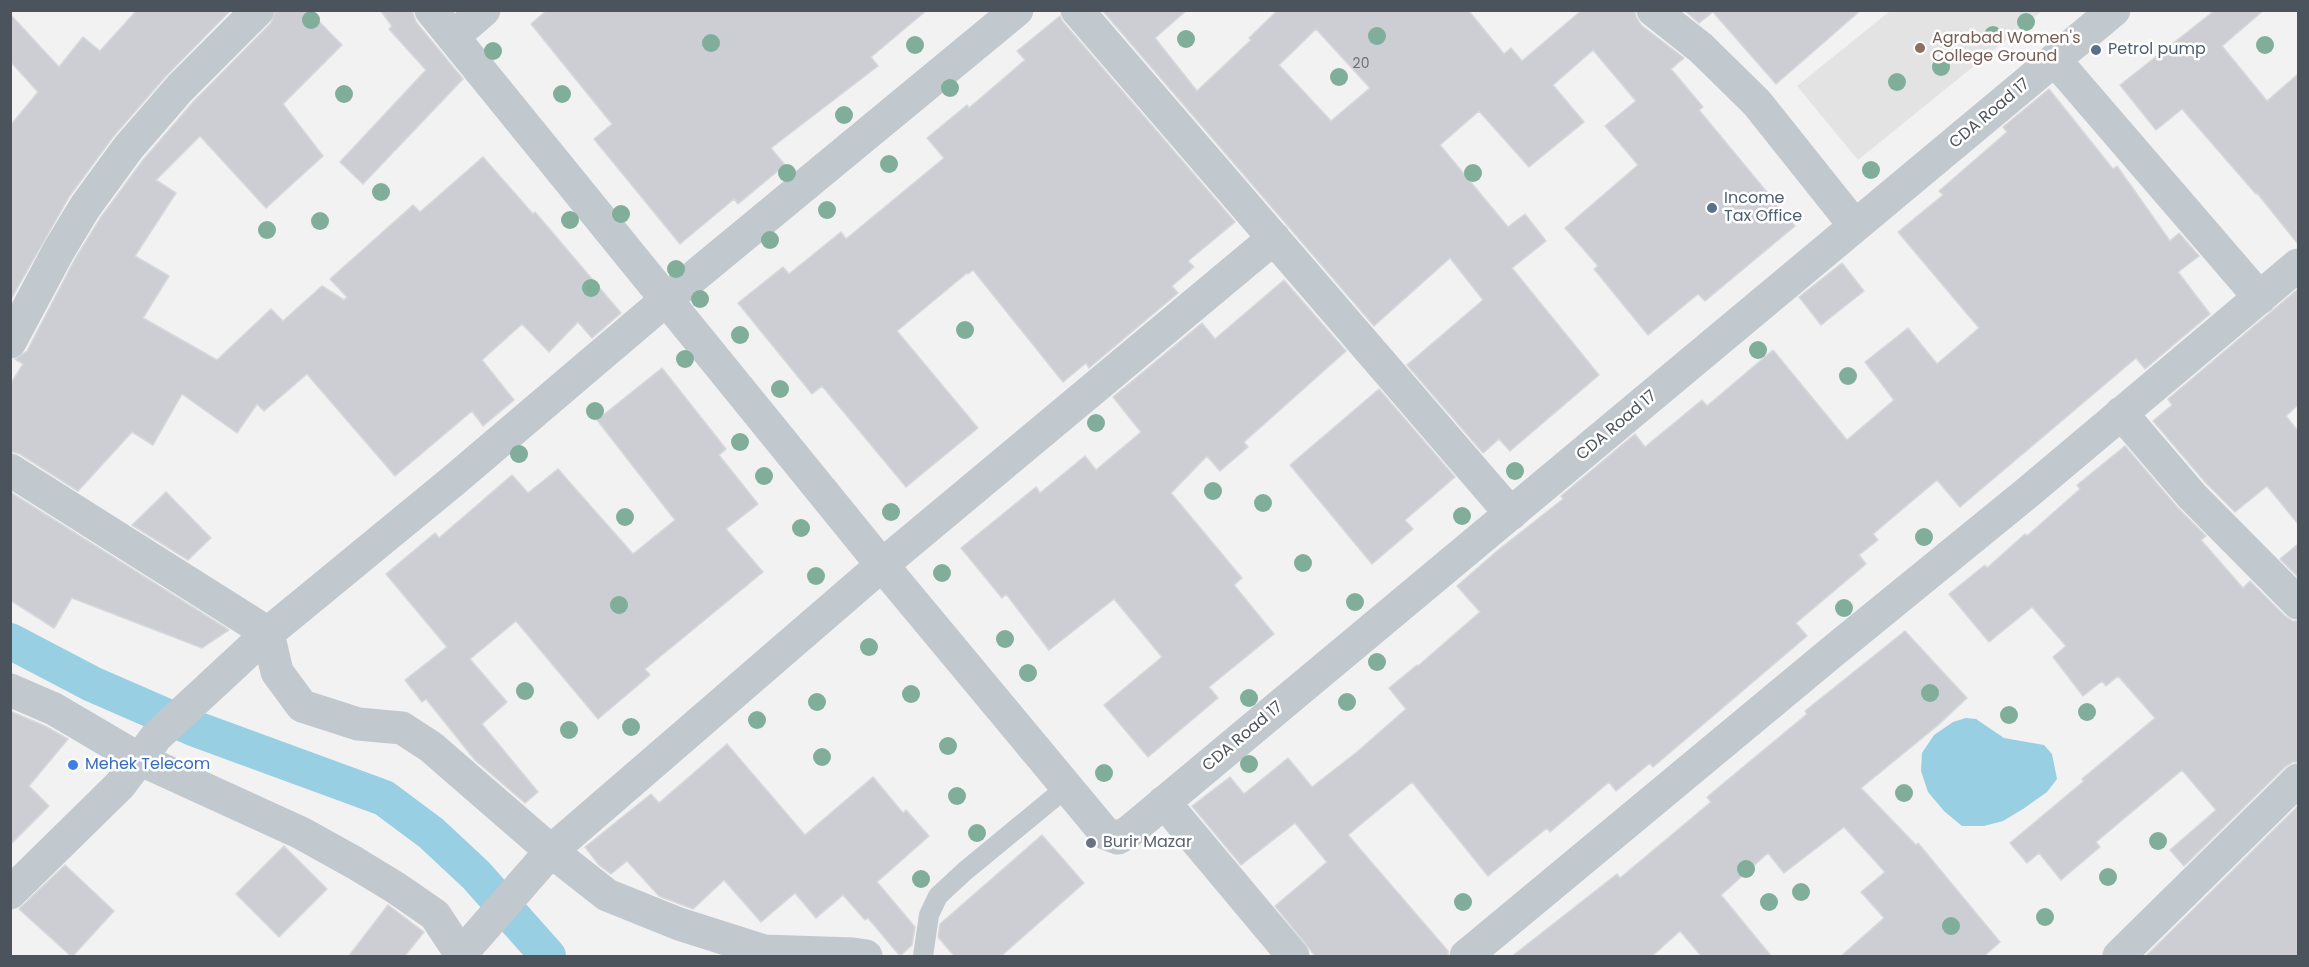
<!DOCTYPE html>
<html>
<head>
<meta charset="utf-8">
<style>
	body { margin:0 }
	#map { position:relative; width:2309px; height:967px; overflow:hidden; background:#f3f2f2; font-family:Poppins,sans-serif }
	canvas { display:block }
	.frame { position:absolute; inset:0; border:12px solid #4b535d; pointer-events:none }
</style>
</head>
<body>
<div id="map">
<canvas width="2309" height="967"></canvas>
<div class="frame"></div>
</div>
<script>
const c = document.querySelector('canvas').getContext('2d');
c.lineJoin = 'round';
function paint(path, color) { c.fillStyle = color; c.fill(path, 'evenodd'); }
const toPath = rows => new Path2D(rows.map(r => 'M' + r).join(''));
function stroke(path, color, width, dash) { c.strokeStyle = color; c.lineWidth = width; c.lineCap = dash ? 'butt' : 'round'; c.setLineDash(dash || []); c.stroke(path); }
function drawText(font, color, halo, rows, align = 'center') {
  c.font = font + ' Poppins,sans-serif'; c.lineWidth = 5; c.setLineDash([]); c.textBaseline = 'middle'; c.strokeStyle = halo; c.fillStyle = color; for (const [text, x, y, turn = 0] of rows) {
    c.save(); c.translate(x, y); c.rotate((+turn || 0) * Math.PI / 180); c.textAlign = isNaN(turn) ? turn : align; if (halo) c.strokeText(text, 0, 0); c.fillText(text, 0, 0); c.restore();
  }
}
paint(toPath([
	[1890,11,2042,11,1858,160,1797,86]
]), '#e4e3e3');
paint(toPath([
	[1966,718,1976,719,2004,738,2044,745,2052,754,2057,779,2047,792,2023,809,2003,821,1984,826,1962,826,1944,811,1928,792,1921,771,1922,753,1934,735,1953,722]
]), '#98cfe3');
stroke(toPath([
	[10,641,92,684,193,728,384,798,431,833,476,875,548,956]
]), '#98cfe3', 36);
const building = toPath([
	[137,10,231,10,166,76,113,137,69,197,10,301,10,126,38,92,10,61,10,14,59,67,83,37,100,51,137,10],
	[276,10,308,10,342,45,283,104,323,156,266,208,200,136,156,180,176,193,135,256,169,276,143,318,217,360,271,309,283,321,322,286,344,300,347,297,330,279,413,205,420,212,483,157,533,214,535,212,621,313,592,338,578,322,549,352,522,324,482,360,514,400,483,426,472,411,395,476,307,374,264,411,257,404,237,433,182,394,153,445,132,432,78,491,20,454,10,451,10,385,23,364,15,359,27,351,75,259,101,217,143,160,194,101,271,23,276,10],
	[380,10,412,10,416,22,463,79,363,184,340,162,426,70,389,29,392,26,380,10],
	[547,10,927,10,871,57,878,66,771,148,785,165,738,204,734,199,680,244,594,139,612,124,531,24,547,10],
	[1102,10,1187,10,1155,38,1197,91,1251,40,1249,38,1278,10,1468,10,1504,54,1511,48,1522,61,1582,10,1635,10,1636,17,1641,25,1684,58,1671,69,1703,107,1699,110,1795,226,1705,301,1698,294,1648,335,1594,269,1598,266,1565,228,1638,165,1605,126,1636,101,1593,50,1553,85,1584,122,1529,167,1479,111,1440,145,1508,227,1525,214,1546,241,1512,268,1599,375,1510,451,1499,439,1483,453,1407,365,1483,300,1450,258,1374,326,1102,10],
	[1316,29,1370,88,1331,121,1279,65,1316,29],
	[1684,10,1861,10,1776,84,1713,12,1699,23,1684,10],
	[2264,10,2222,46,2267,101,2298,74,2298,244,2257,193,2256,194,2182,109,2156,130,2120,85,2214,11,2264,10],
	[1060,16,1063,22,1235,222,1188,261,1194,267,1172,286,1178,293,1089,368,1086,363,1063,382,973,270,968,274,967,273,897,331,978,428,906,487,822,386,812,394,738,303,783,267,789,274,841,232,846,239,944,158,927,138,967,105,969,108,1025,60,1017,51,1060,16],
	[2049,89,2113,169,2117,166,2170,241,2179,233,2199,256,2178,272,2210,314,2145,369,2136,358,1960,507,1937,480,1873,534,1878,540,1859,555,1866,564,1796,623,1807,636,1653,767,1650,763,1616,791,1609,782,1550,832,1547,828,1488,876,1412,782,1348,835,1448,951,1448,957,1316,957,1275,906,1327,862,1295,823,1241,865,1192,806,1230,777,1244,794,1288,758,1312,787,1357,752,1406,709,1389,688,1417,665,1418,666,1480,612,1457,586,1497,551,1563,499,1561,496,1635,434,1645,447,1702,400,1707,406,1773,350,1847,440,1894,400,1865,362,1908,328,1937,364,1979,328,1898,232,1943,195,1939,191,2007,132,2003,127,2049,89],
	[1842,263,1864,291,1821,325,1799,297,1842,263],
	[1284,280,1346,351,1244,442,1248,447,1220,471,1207,456,1171,493,1242,578,1234,585,1274,634,1209,687,1218,698,1148,757,1104,705,1162,657,1114,599,1049,650,1006,594,1002,598,961,548,1036,487,1040,493,1085,456,1096,470,1141,432,1113,397,1202,323,1215,339,1284,280],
	[2298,289,2298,405,2286,416,2298,431,2298,524,2267,486,2235,512,2206,483,2153,421,2172,405,2168,399,2298,289],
	[662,368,726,449,719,455,758,504,726,529,763,572,645,669,650,675,598,719,516,621,470,659,507,702,482,724,538,792,525,803,475,760,426,699,422,702,405,680,447,647,386,574,435,533,439,538,512,475,528,493,558,469,633,554,675,520,597,420,662,368],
	[1379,389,1455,477,1405,520,1413,529,1372,564,1290,465,1379,389],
	[2125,446,2178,508,2206,536,2201,540,2243,588,2250,581,2285,616,2293,621,2298,621,2298,762,2293,762,2285,767,2184,866,2170,850,2216,810,2182,770,2096,842,2100,847,2061,880,2039,853,2027,863,2010,843,2084,781,2082,779,2155,718,2118,676,2106,686,2102,681,2083,696,2053,657,2066,646,2032,607,1989,642,1949,594,1985,565,1987,568,2025,534,2027,536,2080,489,2077,485,2125,446],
	[10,492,229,630,202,648,72,598,54,628,10,600,10,492],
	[166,492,211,538,188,560,132,525,166,492],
	[2298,544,2298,577,2280,559,2298,544],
	[1905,631,1967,698,1937,726,1861,788,1916,845,1918,843,2000,942,1983,957,1840,957,1884,918,1861,892,1885,872,1844,827,1784,873,1768,853,1721,895,1772,957,1702,957,1680,931,1651,957,1511,957,1617,874,1620,878,1711,802,1707,797,1807,714,1805,711,1905,631],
	[10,711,45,726,68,739,29,786,49,806,10,845,10,711],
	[727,744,805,835,873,777,903,813,906,810,929,836,877,882,915,927,912,945,900,956,868,918,865,920,843,895,816,918,795,893,761,922,724,880,693,909,659,896,627,861,611,874,599,865,585,847,651,794,659,803,727,744],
	[2298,806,2298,957,2145,957,2298,806],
	[1042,835,1084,883,1000,957,955,957,938,937,940,924,1042,835],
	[284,846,327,889,279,937,236,894,284,846],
	[65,865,114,911,72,957,19,909,65,865],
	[388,905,424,932,404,957,348,957,388,905]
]);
paint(building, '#ccced3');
stroke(building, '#d6d8dc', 1.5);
stroke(toPath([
	[923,956,929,915,938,896,965,871,1067,787]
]), '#c1c8ce', 20);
stroke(toPath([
	[431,10,882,565,1105,833,1118,838,1130,831,2114,10],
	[1077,10,1511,514],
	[1653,10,1701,48,1757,103,1855,226],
	[453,37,484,10],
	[2055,60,2260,298],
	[10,342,59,250,85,207,128,148,180,88,258,10],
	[2121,413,2192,496,2298,603],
	[10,470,268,633,453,481,667,299,1017,10],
	[268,633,277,672,302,706,358,724,402,728,431,747,551,851,607,895,679,924,764,951,853,954,866,956],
	[10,690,54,709,139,759,301,833,355,863,396,888,435,915,462,956],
	[1164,802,1293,956],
	[10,893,120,785,156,737,268,633],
	[462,953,551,851,882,565,1274,238],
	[1466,956,1832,652,2027,493,2298,265],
	[2119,956,2298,780]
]), '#c1c8ce', 33);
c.fillStyle = '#81ae9a';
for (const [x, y] of [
	[311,20],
	[2026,22],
	[1993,35],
	[1377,36],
	[1186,39],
	[711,43],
	[915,45],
	[2265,45],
	[493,51],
	[1941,67],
	[1339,77],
	[1897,82],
	[950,88],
	[344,94],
	[562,94],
	[844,115],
	[889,164],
	[1871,170],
	[787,173],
	[1473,173],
	[381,192],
	[827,210],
	[621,214],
	[570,220],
	[320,221],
	[267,230],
	[770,240],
	[676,269],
	[591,288],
	[700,299],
	[965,330],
	[740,335],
	[1758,350],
	[685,359],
	[1848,376],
	[780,389],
	[595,411],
	[1096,423],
	[740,442],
	[519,454],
	[1515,471],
	[764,476],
	[1213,491],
	[1263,503],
	[891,512],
	[1462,516],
	[625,517],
	[801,528],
	[1924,537],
	[1303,563],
	[942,573],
	[816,576],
	[1355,602],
	[619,605],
	[1844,608],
	[1005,639],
	[869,647],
	[1377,662],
	[1028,673],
	[525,691],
	[1930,693],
	[911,694],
	[1249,698],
	[817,702],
	[1347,702],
	[2087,712],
	[2009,715],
	[757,720],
	[631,727],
	[569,730],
	[948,746],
	[822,757],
	[1249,764],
	[1104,773],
	[1904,793],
	[957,796],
	[977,833],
	[2158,841],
	[1746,869],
	[2108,877],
	[921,879],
	[1801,892],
	[1463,902],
	[1769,902],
	[2045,917],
	[1951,926]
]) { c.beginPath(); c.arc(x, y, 9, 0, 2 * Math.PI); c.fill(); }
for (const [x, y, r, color] of [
	[1920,48,6,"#8d6e63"],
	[2096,50,6,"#5c6f8a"],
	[1712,208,6,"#5c6f8a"],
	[73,765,6,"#3f7fe0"],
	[1091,843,6,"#6b7280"]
]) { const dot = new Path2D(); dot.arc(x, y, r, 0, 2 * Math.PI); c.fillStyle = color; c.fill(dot); stroke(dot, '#fff', 2); }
drawText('14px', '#6b727a', null, [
	["20",1361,64]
]);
drawText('16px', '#785e54', '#fff', [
	["Agrabad Women's",1932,39],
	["College Ground",1932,57]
], 'left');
drawText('16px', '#4e5e75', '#fff', [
	["Petrol pump",2108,50],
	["Income",1724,199],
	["Tax Office",1724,217]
], 'left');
drawText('16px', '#4b535d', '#fff', [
	["CDA Road 17",1990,114,-40],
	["CDA Road 17",1617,426,-40],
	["CDA Road 17",1243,737,-40]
]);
drawText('16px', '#366cbe', '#fff', [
	["Mehek Telecom",85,765]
], 'left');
drawText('16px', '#5b616d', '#fff', [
	["Burir Mazar",1103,843]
], 'left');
</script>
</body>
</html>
